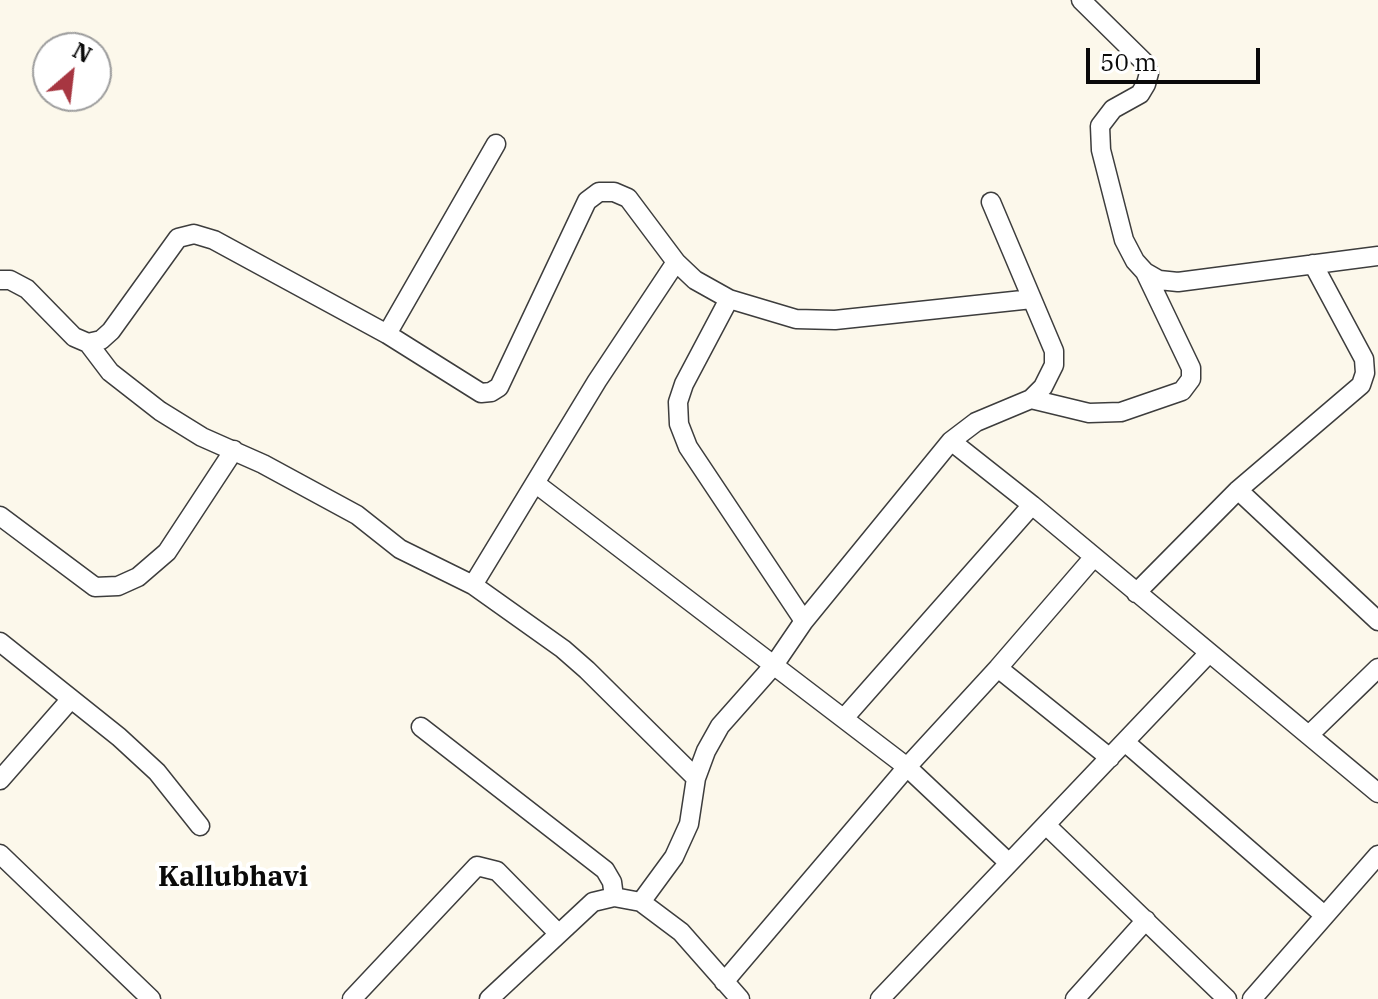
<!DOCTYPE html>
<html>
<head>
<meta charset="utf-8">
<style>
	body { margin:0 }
	#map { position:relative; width:1378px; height:999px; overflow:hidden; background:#fcf8eb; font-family:"IBM Plex Serif",serif }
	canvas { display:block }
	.north { position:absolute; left:32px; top:32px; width:80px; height:80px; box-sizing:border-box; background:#fff; border:2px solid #9d9d9d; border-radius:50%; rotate:28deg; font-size:22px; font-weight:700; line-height:32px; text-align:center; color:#0a0a0a }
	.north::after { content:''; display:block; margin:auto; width:28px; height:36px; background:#a73641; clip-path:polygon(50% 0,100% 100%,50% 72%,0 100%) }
	.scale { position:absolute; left:1086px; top:48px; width:174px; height:36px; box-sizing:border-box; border:4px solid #0a0a0a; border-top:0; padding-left:10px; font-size:24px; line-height:28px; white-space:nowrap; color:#0a0a0a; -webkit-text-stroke:6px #fff; paint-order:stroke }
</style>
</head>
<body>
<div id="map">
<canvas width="1378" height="999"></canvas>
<div class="north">N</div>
<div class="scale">50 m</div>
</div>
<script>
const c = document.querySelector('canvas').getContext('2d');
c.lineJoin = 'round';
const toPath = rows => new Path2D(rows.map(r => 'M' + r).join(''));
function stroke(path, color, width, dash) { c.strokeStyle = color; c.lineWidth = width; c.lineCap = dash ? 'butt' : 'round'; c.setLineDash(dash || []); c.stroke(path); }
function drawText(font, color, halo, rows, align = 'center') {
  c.font = font + ' "IBM Plex Serif",serif'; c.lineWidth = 8; c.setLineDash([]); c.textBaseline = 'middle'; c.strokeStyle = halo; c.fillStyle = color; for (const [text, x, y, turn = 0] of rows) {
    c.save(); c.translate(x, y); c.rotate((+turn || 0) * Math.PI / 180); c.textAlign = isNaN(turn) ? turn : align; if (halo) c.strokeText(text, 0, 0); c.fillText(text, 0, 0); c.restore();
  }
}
const street = toPath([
	[1081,0,1144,62,1149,73,1146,84,1140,94,1113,109,1100,126,1101,150,1124,240,1135,261,1145,272,1159,280,1178,282,1378,256],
	[0,280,10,280,27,289,74,337,88,343,101,340,111,331,178,238,194,234,214,240,387,334,481,393,491,392,499,387,587,201,599,192,614,192,628,198,676,262,695,280,729,299,796,319,835,320,1032,299],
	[729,299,684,384,678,402,679,424,688,447,804,621],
	[387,334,496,144],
	[88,343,110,372,160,411,202,437,263,464,357,515,400,549,473,585,563,649,587,670,696,778],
	[1031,399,1089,413,1121,412,1182,391,1191,379,1191,368,1145,272],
	[951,441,1032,505,1378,793],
	[535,483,907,767,1009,863],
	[1238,490,1378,621],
	[0,516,95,587,118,586,138,577,167,552,234,450],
	[473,585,597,381,676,262],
	[1136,593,1238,490,1361,385,1365,373,1364,359,1313,264],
	[0,642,119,737,157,772,200,826],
	[998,668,1110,758],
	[845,717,1032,505],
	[421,727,605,870,612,882,614,897],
	[1309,735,1378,668],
	[1125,742,1324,915],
	[0,780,70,700],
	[1046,825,1227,999],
	[0,854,151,999],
	[641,902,674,857,689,824,696,778,706,751,720,726,774,665,804,621,951,441,976,422,1031,399,1043,387,1054,365,1054,351,991,202],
	[724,982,907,767,998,668,1093,558],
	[352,999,477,866,497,871,558,933],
	[489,999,593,902,614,897,641,902,681,932,740,999],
	[880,999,1209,653],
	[1075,999,1146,920],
	[1252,999,1378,855]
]);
stroke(street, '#3d3d3d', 21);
stroke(street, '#fff', 18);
drawText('bold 28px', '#0a0a0a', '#fff', [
	["Kallubhavi",233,878]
]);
</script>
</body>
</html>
